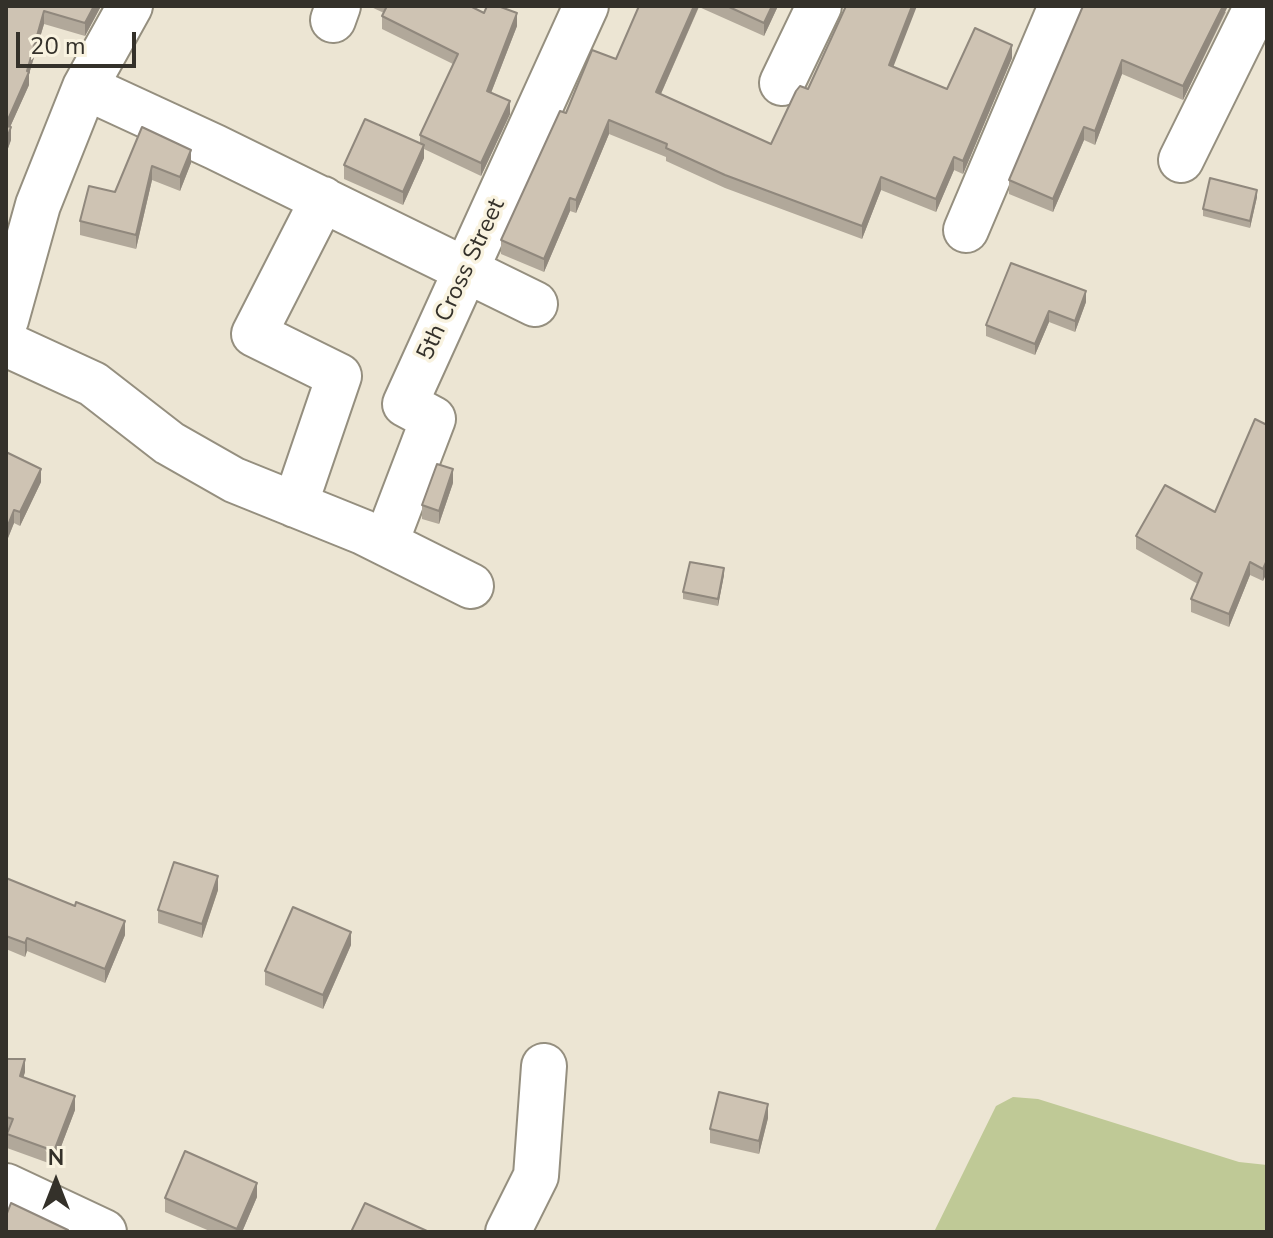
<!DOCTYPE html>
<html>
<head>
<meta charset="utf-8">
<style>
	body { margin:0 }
	#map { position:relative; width:1273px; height:1238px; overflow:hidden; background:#ece5d3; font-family:"Nunito Sans",sans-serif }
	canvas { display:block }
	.frame { position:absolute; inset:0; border:8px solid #34312a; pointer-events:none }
	.north { position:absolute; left:16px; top:1142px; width:80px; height:80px; -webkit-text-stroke:6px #f9f3e0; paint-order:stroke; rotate:0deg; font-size:22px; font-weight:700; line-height:32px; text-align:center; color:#34312a }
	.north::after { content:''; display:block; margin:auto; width:28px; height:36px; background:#34312a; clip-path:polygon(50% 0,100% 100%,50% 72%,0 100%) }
	.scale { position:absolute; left:16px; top:32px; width:120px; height:36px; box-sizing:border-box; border:4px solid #34312a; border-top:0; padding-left:10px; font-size:24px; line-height:28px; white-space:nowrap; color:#34312a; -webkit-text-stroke:6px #f9f3e0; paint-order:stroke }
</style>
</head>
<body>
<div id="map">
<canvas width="1273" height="1238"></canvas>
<div class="frame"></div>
<div class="north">N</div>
<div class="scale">20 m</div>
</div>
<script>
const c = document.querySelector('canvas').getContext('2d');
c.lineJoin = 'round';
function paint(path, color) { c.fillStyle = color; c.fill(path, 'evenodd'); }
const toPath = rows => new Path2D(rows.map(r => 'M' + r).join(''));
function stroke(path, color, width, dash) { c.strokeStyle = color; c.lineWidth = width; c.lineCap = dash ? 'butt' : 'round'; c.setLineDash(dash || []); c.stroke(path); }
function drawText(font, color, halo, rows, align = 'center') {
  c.font = font + ' "Nunito Sans",sans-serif'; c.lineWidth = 7; c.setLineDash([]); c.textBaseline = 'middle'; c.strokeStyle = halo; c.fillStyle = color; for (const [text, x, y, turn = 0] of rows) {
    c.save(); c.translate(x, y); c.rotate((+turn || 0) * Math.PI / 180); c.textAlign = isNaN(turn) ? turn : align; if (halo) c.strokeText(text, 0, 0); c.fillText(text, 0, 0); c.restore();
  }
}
paint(toPath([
	[1013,1097,1038,1099,1239,1162,1267,1165,1267,1232,934,1232,996,1106]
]), '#bfc996');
const street = toPath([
	[333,20,338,6],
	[782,83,819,6],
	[85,87,215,147,535,304],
	[1181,160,1257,6],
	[966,230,1061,6],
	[6,320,38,205,85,87,130,6],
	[6,344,93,384,169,443,234,480,363,532,471,586],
	[295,505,339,376,254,334,323,199],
	[386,542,433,419,405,404,586,6],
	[6,1186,104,1232],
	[508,1232,536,1176,544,1066]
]);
stroke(street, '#958f7f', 48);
stroke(street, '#fff', 44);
paint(toPath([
	[6,6,100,6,100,8,85,36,44,24,29,74,29,85,10,127,11,140,6,154],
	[369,6,470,6,484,13,517,26,491,93,510,114,481,176,424,149,424,158,403,205,344,179,344,165,420,143,420,135,453,64,382,29,382,16,384,13],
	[639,6,778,6,764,36,699,7,661,94,771,144,808,89,893,67,947,89,1012,58,963,174,954,170,936,212,881,190,862,239,725,188,666,161,666,157,609,134,576,213,570,211,544,272,501,254,501,240,566,113,616,59],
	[1083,6,1226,12,1183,100,1122,74,1095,145,1084,140,1053,212,1009,194,1009,180],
	[142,127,191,163,180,191,152,180,136,249,80,235,80,221,115,192],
	[1257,197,1250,228,1203,216,1203,209],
	[1086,302,1075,332,1049,322,1035,355,986,336,986,325],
	[1267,425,1263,581,1250,575,1229,627,1191,612,1191,599,1198,584,1136,549,1136,536,1215,512],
	[6,452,41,482,20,526,14,523,6,543],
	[453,483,439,524,422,519,422,505],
	[724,575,718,606,683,599,683,592],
	[6,878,125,935,105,983,27,951,25,957,6,949],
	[218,890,202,938,158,923,158,910],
	[351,945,323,1009,265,985,265,971],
	[6,1059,25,1072,23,1077,75,1110,54,1165,7,1148,8,1131,6,1131],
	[768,1118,759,1154,710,1143,710,1129],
	[257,1197,242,1232,212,1232,165,1212,165,1198]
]), '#b1a89a');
paint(toPath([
	[94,6,100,6,100,8,85,36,85,23],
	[694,6,699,6,656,105,656,92],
	[772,6,778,6,764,36,764,23],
	[912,6,917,6,889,78,889,65],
	[1223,6,1228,6,1183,100,1183,86],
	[44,11,44,24,29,74,29,85,6,136,6,124,27,71],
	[517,13,517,26,487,103,487,91],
	[1012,45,1012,58,963,174,963,161],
	[1122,60,1122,74,1095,145,1095,131],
	[510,101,510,114,481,176,481,163],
	[609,120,609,134,576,213,576,200],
	[11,127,11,140,6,154,6,141],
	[1084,127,1084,140,1053,212,1053,199],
	[424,145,424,158,403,205,403,192],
	[191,150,191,163,180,191,180,177],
	[954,157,954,170,936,212,936,199],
	[152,166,152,180,136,249,136,235],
	[881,177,881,190,862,239,862,226],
	[1257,190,1257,197,1250,228,1250,221],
	[570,198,570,211,544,272,544,259],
	[1086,291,1086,302,1075,332,1075,321],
	[1049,311,1049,322,1035,355,1035,344],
	[41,469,41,482,20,526,20,512],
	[453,469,453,483,439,524,439,511],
	[14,510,14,523,6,543,6,530],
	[1267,560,1267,573,1263,581,1263,569],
	[1250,562,1250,575,1229,627,1229,614],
	[724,568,724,575,718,606,718,599],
	[218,876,218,890,202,938,202,924],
	[125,921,125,935,105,983,105,969],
	[351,932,351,945,323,1009,323,995],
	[27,938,27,951,25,957,25,943],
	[25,1059,25,1072,20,1089,20,1076],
	[75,1096,75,1110,54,1165,54,1151],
	[768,1104,768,1118,759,1154,759,1141],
	[257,1183,257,1197,242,1232,237,1232,237,1229]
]), '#90887d');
const building = toPath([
	[6,6,94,6,85,23,44,11,27,71,29,72,6,124,6,6],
	[387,6,470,6,484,13,487,6,498,6,517,13,487,91,510,101,481,163,420,135,458,54,382,16,387,6],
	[639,6,694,6,656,92,771,144,796,91,800,86,808,89,846,6,912,6,889,65,947,89,975,28,1012,45,963,161,954,157,936,199,881,177,862,226,725,175,666,148,667,144,609,120,576,200,570,198,544,259,501,240,560,111,566,113,592,50,616,59,639,6],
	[727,6,772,6,764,23,727,6],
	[1083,6,1223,6,1183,86,1122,60,1095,131,1084,127,1053,199,1009,180,1083,6],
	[365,119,424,145,403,192,344,165,365,119],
	[6,126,11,127,6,141,6,126],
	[142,127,191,150,180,177,152,166,136,235,80,221,89,186,115,192,142,127],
	[1210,178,1257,190,1250,221,1203,209,1210,178],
	[1011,263,1086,291,1075,321,1049,311,1035,344,986,325,1011,263],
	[1255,419,1267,425,1267,510,1266,513,1267,514,1267,560,1263,569,1250,562,1229,614,1191,599,1202,573,1136,536,1165,485,1215,512,1255,419],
	[6,452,41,469,20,512,14,510,6,530,6,452],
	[437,464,453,469,439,511,422,505,437,464],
	[690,562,724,568,718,599,683,592,690,562],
	[174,862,218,876,202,924,158,910,174,862],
	[6,878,75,906,76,902,125,921,105,969,27,938,25,943,6,936,6,878],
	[293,907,351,932,323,995,265,971,293,907],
	[6,1059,25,1059,20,1076,75,1096,54,1151,7,1134,13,1119,6,1117,6,1059],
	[719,1092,768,1104,759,1141,710,1129,719,1092],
	[185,1151,257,1183,237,1229,165,1198,185,1151],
	[11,1203,68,1230,67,1232,6,1232,6,1216,11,1203],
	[365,1203,427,1231,426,1232,351,1232,365,1203]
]);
paint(building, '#cec3b3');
stroke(building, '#90887d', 2);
drawText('24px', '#34312a', '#f9f3e0', [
	["5th Cross Street",462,280,-65]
]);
</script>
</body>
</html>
